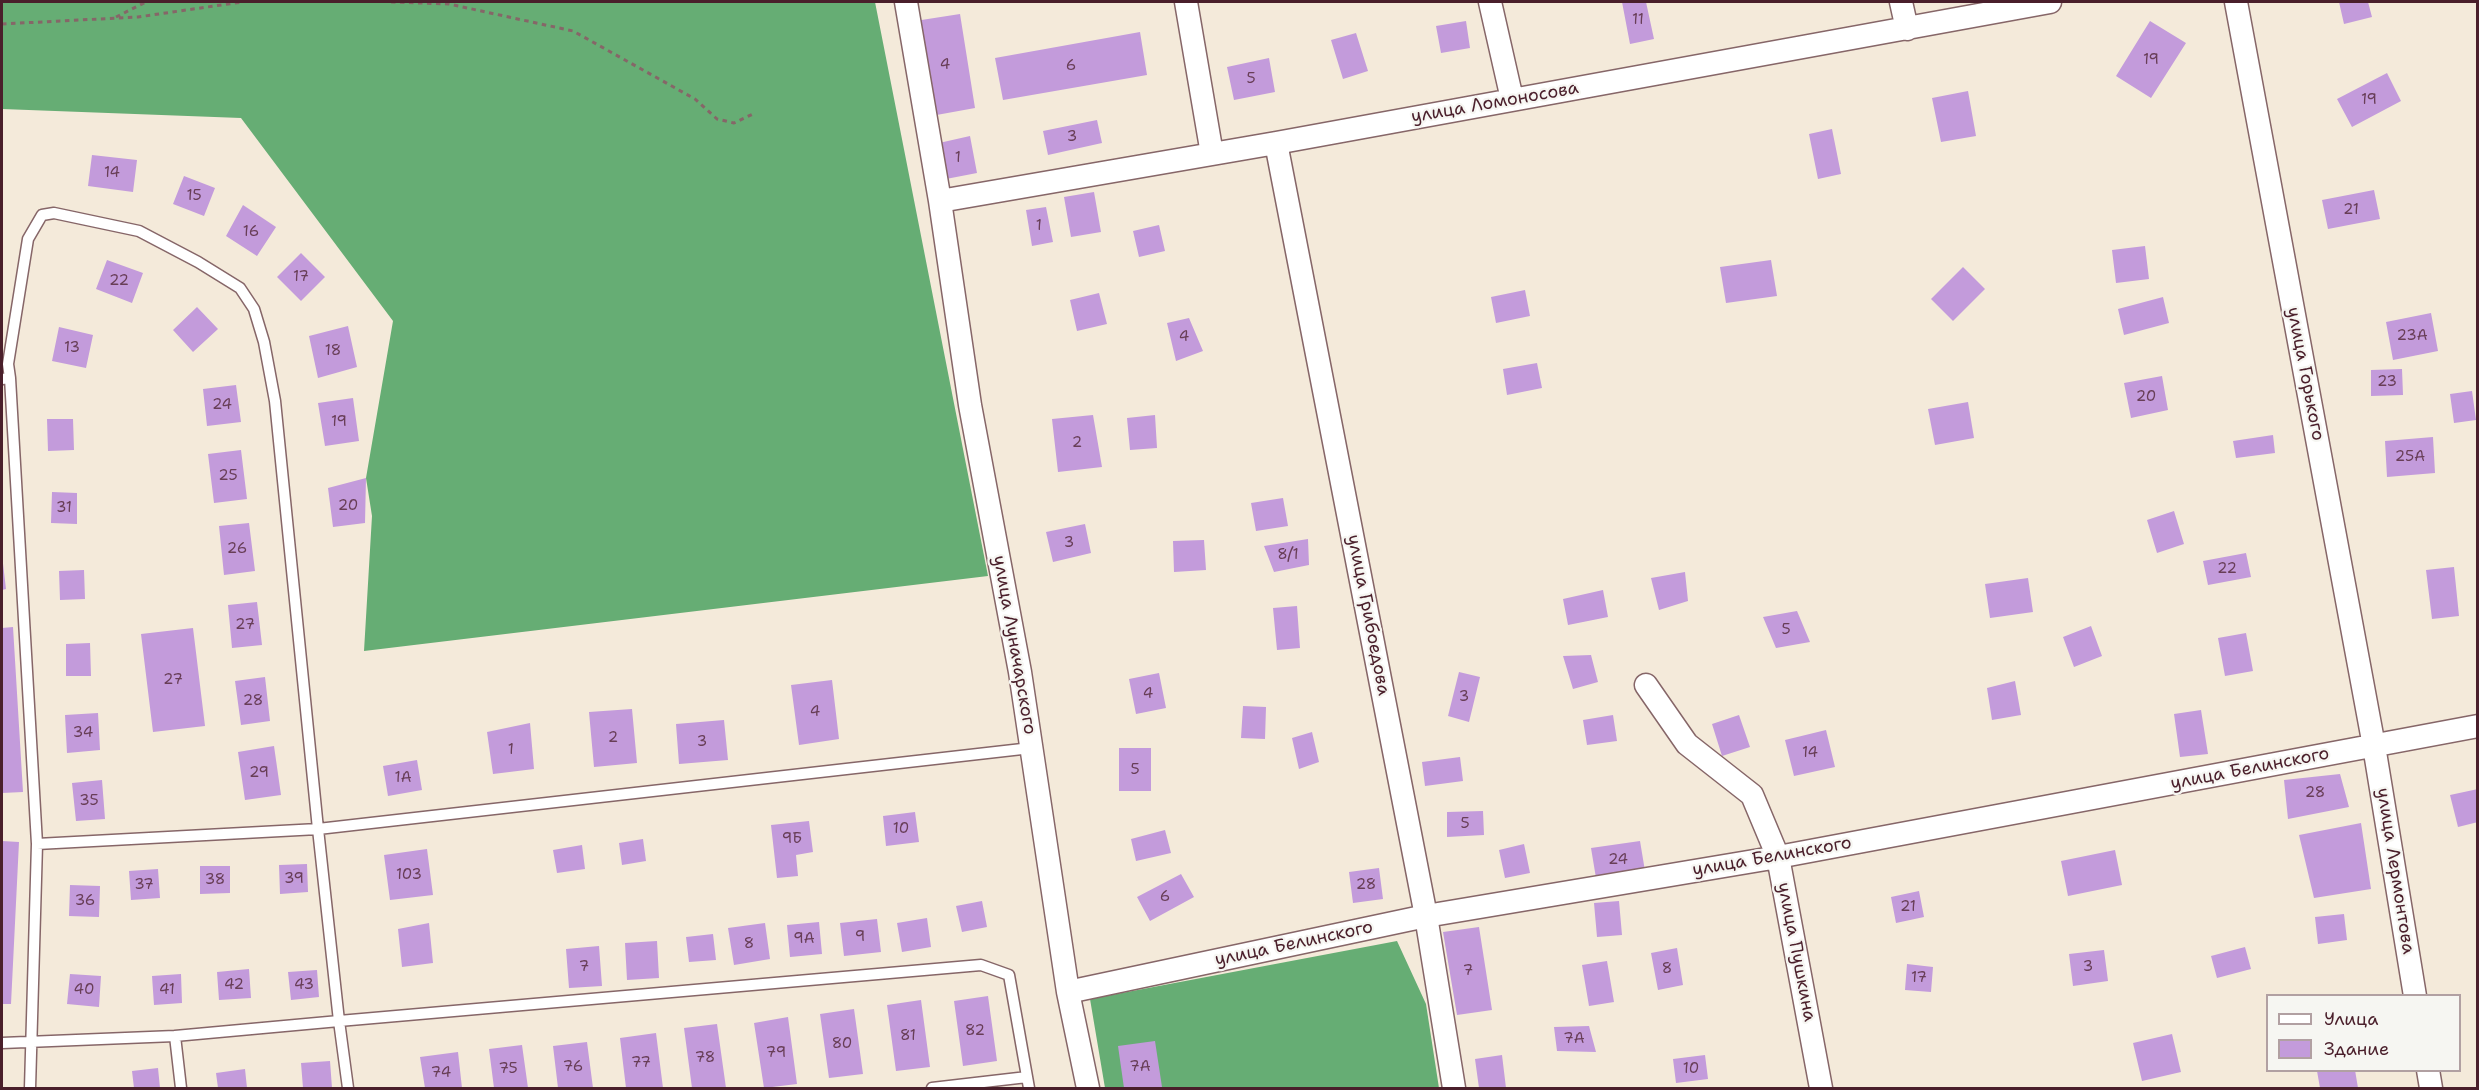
<!DOCTYPE html>
<html>
<head>
<meta charset="utf-8">
<style>
	body { margin:0 }
	#map { position:relative; width:2479px; height:1090px; overflow:hidden; background:#f4eada; font-family:"Shantell Sans",sans-serif }
	canvas { display:block }
	.frame { position:absolute; inset:0; border:3px solid #4a1f2b; pointer-events:none }
	.legend { position:absolute; left:2266px; top:994px; width:195px; height:78px; box-sizing:border-box; background:#f6f6f2; border:2px solid #b1a0a2; margin:0; padding:8px 10px; list-style:none; font-size:18px; color:#4a1f2b }
	.legend li { display:flex; align-items:center; gap:12px; height:30px }
	.legend b { width:30px; border:2px solid #b1a0a2 }
</style>
</head>
<body>
<div id="map">
<canvas width="2479" height="1090"></canvas>
<div class="frame"></div>
<ul class="legend">
<li><b style="height:8px;background:#fff"></b>Улица</li>
<li><b style="height:16px;background:#c39bdb"></b>Здание</li>
</ul>
</div>
<script>
const c = document.querySelector('canvas').getContext('2d');
c.lineJoin = 'round';
function paint(path, color) { c.fillStyle = color; c.fill(path, 'evenodd'); }
const toPath = rows => new Path2D(rows.map(r => 'M' + r).join(''));
function stroke(path, color, width, dash) { c.strokeStyle = color; c.lineWidth = width; c.lineCap = dash ? 'butt' : 'round'; c.setLineDash(dash || []); c.stroke(path); }
function drawText(font, color, halo, rows, align = 'center') {
  c.font = font + ' "Shantell Sans",sans-serif'; c.lineWidth = 4.5; c.setLineDash([]); c.textBaseline = 'middle'; c.strokeStyle = halo; c.fillStyle = color; for (const [text, x, y, turn = 0] of rows) {
    c.save(); c.translate(x, y); c.rotate((+turn || 0) * Math.PI / 180); c.textAlign = isNaN(turn) ? turn : align; if (halo) c.strokeText(text, 0, 0); c.fillText(text, 0, 0); c.restore();
  }
}
paint(toPath([
	[2,2,875,2,988,576,364,651,372,516,366,478,393,321,241,118,2,109],
	[1397,941,1426,1004,1439,1088,1105,1088,1090,999]
]), '#66ad74');
paint(toPath([
	[1622,2,1646,2,1654,39,1630,44],
	[2339,2,2368,2,2372,17,2344,24],
	[960,14,975,108,931,116,915,21],
	[1466,21,1470,48,1441,53,1436,26],
	[2150,21,2186,43,2151,98,2116,76],
	[1140,32,1147,75,1003,100,995,58],
	[1356,33,1368,71,1343,79,1331,40],
	[1269,58,1275,92,1234,100,1227,67],
	[2387,73,2401,101,2352,127,2337,99],
	[1968,91,1976,136,1941,142,1932,98],
	[1097,120,1102,143,1048,155,1043,131],
	[1832,129,1841,174,1818,179,1809,134],
	[970,136,977,173,946,179,939,143],
	[92,155,137,160,133,192,88,186],
	[184,176,215,188,204,216,173,204],
	[2374,190,2380,219,2328,229,2322,200],
	[1094,192,1101,232,1071,237,1064,197],
	[243,205,276,227,257,256,226,236],
	[1046,207,1053,242,1032,246,1026,210],
	[1159,225,1165,251,1139,257,1133,231],
	[2145,246,2149,279,2116,283,2112,250],
	[301,253,325,277,301,301,277,277],
	[107,260,143,273,132,303,96,289],
	[1771,260,1777,296,1726,303,1720,267],
	[1963,267,1985,289,1953,321,1931,299],
	[1525,290,1530,316,1496,323,1491,297],
	[1099,293,1107,324,1077,331,1070,300],
	[2163,297,2169,323,2124,335,2118,309],
	[197,307,218,329,193,352,173,330],
	[2431,313,2438,351,2393,360,2386,322],
	[1189,318,1203,351,1176,361,1167,323],
	[348,326,357,367,318,378,309,336],
	[59,327,93,335,86,368,52,361],
	[1537,363,1542,388,1507,395,1503,369],
	[2402,369,2403,395,2371,396,2371,370],
	[2162,376,2168,410,2131,418,2124,383],
	[236,385,241,422,207,426,203,389],
	[2472,391,2476,420,2454,423,2450,394],
	[353,398,359,441,325,446,318,403],
	[1968,402,1974,438,1935,445,1928,409],
	[1093,415,1102,467,1058,472,1052,419],
	[1155,415,1157,448,1130,450,1127,418],
	[47,419,73,419,74,450,48,451],
	[2273,435,2275,453,2236,458,2233,441],
	[2433,437,2435,473,2387,477,2385,441],
	[241,450,247,499,214,503,208,454],
	[366,478,365,523,333,527,328,488],
	[52,492,77,493,77,524,51,523],
	[1283,498,1288,526,1256,531,1251,503],
	[2174,511,2184,544,2157,553,2147,520],
	[249,523,255,571,224,575,219,526],
	[1085,524,1091,553,1053,562,1046,532],
	[1308,539,1309,565,1274,572,1264,546],
	[1204,540,1206,570,1174,572,1173,541],
	[2246,553,2251,577,2208,585,2203,561],
	[2,555,6,589,2,590],
	[2454,567,2459,616,2432,619,2426,570],
	[84,570,85,599,60,600,59,571],
	[1685,572,1688,601,1659,610,1651,578],
	[2028,578,2033,612,1990,618,1985,584],
	[1603,590,1608,617,1568,625,1563,599],
	[257,602,262,645,232,648,228,605],
	[1297,606,1300,648,1277,650,1273,608],
	[1797,611,1810,642,1776,648,1763,617],
	[2091,626,2102,656,2074,667,2063,637],
	[13,627,23,792,2,793,2,628],
	[193,628,205,726,153,732,141,634],
	[2246,633,2253,671,2225,676,2218,638],
	[90,643,91,676,66,676,66,644],
	[1591,655,1598,682,1573,689,1563,656],
	[1459,672,1480,677,1469,722,1448,716],
	[1159,673,1166,708,1136,714,1129,679],
	[265,677,270,721,241,725,235,681],
	[832,680,839,739,799,745,791,685],
	[2015,681,2021,715,1992,720,1987,688],
	[1243,706,1266,707,1265,739,1241,738],
	[632,709,637,763,594,767,589,712],
	[2201,710,2208,754,2180,757,2174,714],
	[98,713,100,750,67,753,65,715],
	[1613,715,1617,741,1587,745,1583,720],
	[1739,715,1750,747,1722,756,1712,724],
	[724,720,728,760,679,764,676,724],
	[530,723,534,769,493,774,487,732],
	[1826,730,1835,767,1794,776,1785,740],
	[1312,732,1319,762,1299,769,1292,738],
	[274,746,281,795,245,800,238,752],
	[1119,748,1151,748,1151,791,1119,791],
	[1460,757,1463,781,1425,786,1422,762],
	[417,760,422,790,388,796,383,766],
	[2340,774,2349,807,2288,819,2284,780],
	[102,780,105,819,76,821,72,783],
	[2478,789,2478,822,2458,827,2450,795],
	[1483,811,1484,835,1447,837,1447,812],
	[915,812,919,842,886,846,883,816],
	[809,821,813,852,796,855,798,876,777,878,771,825],
	[2361,823,2371,889,2314,898,2299,835],
	[1165,830,1171,853,1136,861,1131,839],
	[643,839,646,861,622,865,619,843],
	[2,841,19,842,11,1004,2,1004],
	[1640,841,1645,871,1596,878,1591,848],
	[1524,844,1530,873,1505,878,1499,850],
	[582,845,585,869,557,873,553,850],
	[427,849,433,895,390,900,384,855],
	[2115,850,2122,885,2068,896,2061,861],
	[307,864,308,892,280,894,279,865],
	[200,866,230,866,230,893,200,894],
	[1379,868,1383,899,1353,903,1349,872],
	[158,869,160,898,131,900,129,871],
	[1181,874,1194,897,1150,921,1137,897],
	[70,885,100,886,99,917,69,916],
	[1919,891,1924,917,1896,923,1891,897],
	[982,901,987,927,962,932,956,906],
	[1619,901,1622,935,1597,937,1594,903],
	[2344,914,2347,940,2318,944,2315,917],
	[927,918,931,947,902,952,897,923],
	[877,919,881,952,844,956,840,923],
	[819,922,822,954,790,957,787,925],
	[429,923,433,963,402,967,398,929],
	[765,923,770,959,734,965,728,928],
	[1479,927,1492,1010,1457,1015,1443,932],
	[713,934,716,960,689,962,686,937],
	[657,941,659,978,627,980,625,943],
	[599,946,602,986,569,988,566,949],
	[2245,947,2251,969,2217,978,2211,956],
	[1677,948,1683,985,1658,990,1651,953],
	[2104,950,2108,981,2073,986,2069,954],
	[1607,961,1614,1002,1589,1006,1582,965],
	[1907,964,1933,967,1931,992,1905,990],
	[249,969,251,998,219,1000,217,972],
	[317,970,319,997,291,1000,288,972],
	[70,974,101,976,99,1007,67,1004],
	[181,974,182,1003,154,1005,152,976],
	[988,996,997,1061,963,1066,954,1001],
	[921,1000,930,1067,896,1071,887,1005],
	[854,1009,863,1074,829,1078,820,1014],
	[788,1017,797,1084,764,1088,754,1023],
	[717,1024,726,1088,692,1088,684,1028],
	[1589,1026,1596,1052,1557,1051,1554,1027],
	[656,1033,663,1088,626,1088,620,1038],
	[2172,1034,2181,1072,2142,1081,2133,1043],
	[1155,1041,1162,1087,1124,1088,1118,1046],
	[587,1042,593,1088,558,1088,553,1046],
	[522,1045,528,1088,494,1088,489,1049],
	[458,1052,462,1088,425,1088,420,1057],
	[1502,1055,1506,1088,1479,1088,1475,1059],
	[1705,1055,1708,1079,1676,1083,1673,1059],
	[330,1061,332,1088,303,1088,301,1063],
	[158,1068,160,1088,134,1088,132,1071],
	[245,1069,247,1088,218,1088,216,1073],
	[2355,1070,2358,1088,2320,1088,2317,1071]
]), '#c39bdb');
const lane = toPath([
	[10,378,37,844,30,1088],
	[2,379,10,378,8,364,28,239,42,215,54,213,139,231,198,262,240,288,254,309,264,342,275,401,318,829,1031,748],
	[175,1036,181,1088],
	[2,1043,175,1036,339,1021,318,829,37,844],
	[348,1088,339,1021,981,965,1009,975,1029,1088],
	[932,1088,1027,1077]
]);
const street = toPath([
	[906,2,940,201,970,405,1020,672,1068,992,1088,1088],
	[1186,2,1212,154],
	[1490,2,1512,99],
	[1901,2,1907,29],
	[2236,2,2374,746,2415,996],
	[1276,143,1426,916,1454,1088],
	[940,201,1276,143,2050,2],
	[1646,685,1687,744,1752,795,1778,857,1821,1088],
	[1068,992,1426,916,1778,857,2478,726],
	[2428,1070,2431,1088]
]);
stroke(lane, '#866668', 13);
stroke(street, '#866668', 25);
stroke(toPath([
	[391,2,449,4,573,31,695,99,717,119,734,123,755,113],
	[116,17,146,2],
	[2,24,138,17,242,2]
]), '#866668', 3, [4.5, 4.5]);
stroke(lane, '#fff', 10);
stroke(street, '#fff', 22);
drawText('15px', '#683e57', null, [
	["11",1638,20],
	["19",2151,60],
	["4",945,65],
	["6",1071,66],
	["5",1251,79],
	["19",2369,100],
	["3",1072,137],
	["1",958,158],
	["14",112,173],
	["15",194,196],
	["21",2351,210],
	["1",1039,226],
	["16",251,232],
	["17",301,277],
	["22",119,281],
	["23А",2412,336],
	["4",1184,337],
	["13",72,348],
	["18",333,351],
	["23",2387,382],
	["20",2146,397],
	["24",222,405],
	["19",339,422],
	["2",1077,443],
	["25А",2410,457],
	["25",228,476],
	["20",348,506],
	["31",64,508],
	["3",1069,543],
	["26",237,549],
	["8/1",1288,555],
	["22",2227,569],
	["27",245,625],
	["5",1786,630],
	["27",173,680],
	["4",1148,694],
	["3",1464,697],
	["28",253,701],
	["4",815,712],
	["34",83,733],
	["2",613,738],
	["3",702,742],
	["1",511,750],
	["14",1810,753],
	["5",1135,770],
	["29",259,773],
	["1А",403,778],
	["28",2315,793],
	["35",89,801],
	["5",1465,824],
	["10",901,829],
	["9Б",792,839],
	["24",1618,860],
	["103",409,875],
	["39",294,879],
	["38",215,880],
	["37",144,885],
	["28",1366,885],
	["6",1165,897],
	["36",85,901],
	["21",1908,907],
	["9",860,937],
	["9А",804,939],
	["8",749,944],
	["7",584,967],
	["3",2088,967],
	["8",1667,969],
	["7",1468,971],
	["17",1919,978],
	["42",234,985],
	["43",304,985],
	["40",84,990],
	["41",167,990],
	["82",975,1031],
	["81",908,1036],
	["7А",1574,1039],
	["80",842,1044],
	["79",776,1053],
	["78",705,1058],
	["77",641,1063],
	["76",573,1067],
	["7А",1140,1067],
	["75",508,1069],
	["10",1691,1069],
	["74",441,1073]
]);
drawText('18px', '#4a1f2b', '#f6f6f2', [
	["улица Ломоносова",1495,103,-10],
	["улица Горького",2305,374,79],
	["улица Грибоедова",1368,615,79],
	["улица Луначарского",1014,645,80],
	["улица Белинского",2250,769,-11],
	["улица Белинского",1772,857,-10],
	["улица Лермонтова",2395,871,81],
	["улица Белинского",1294,944,-12],
	["улица Пушкина",1796,952,79]
]);
</script>
</body>
</html>
